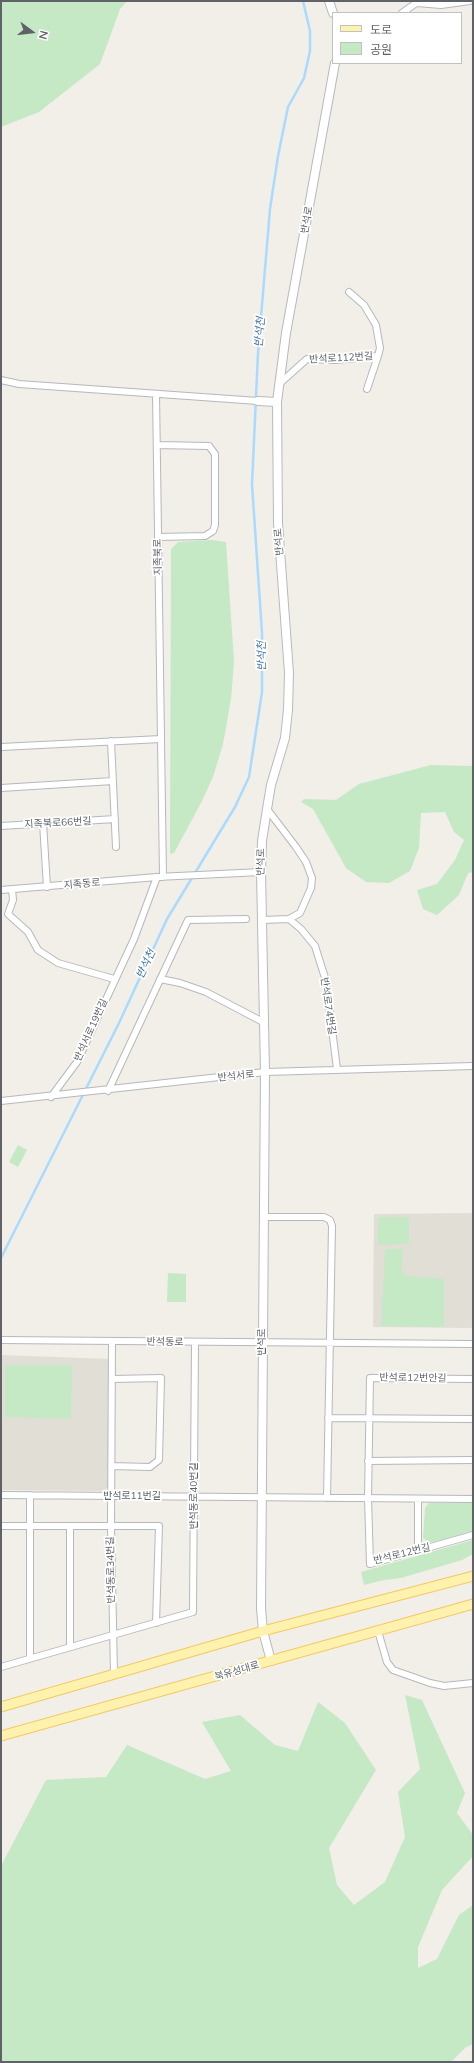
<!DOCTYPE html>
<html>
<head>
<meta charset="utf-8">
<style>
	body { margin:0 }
	#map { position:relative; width:474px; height:2063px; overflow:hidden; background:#f1efe8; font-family:Mulish,"Noto Sans KR",sans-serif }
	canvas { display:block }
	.frame { position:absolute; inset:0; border:2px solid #5f6368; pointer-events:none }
	.legend { position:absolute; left:332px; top:12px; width:130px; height:52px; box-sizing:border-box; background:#fff; border:1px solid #bfc1c3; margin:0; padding:5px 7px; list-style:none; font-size:12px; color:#5f6368 }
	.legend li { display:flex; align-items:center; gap:8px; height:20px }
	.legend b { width:20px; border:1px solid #bfc1c3 }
	.north { position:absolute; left:12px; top:12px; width:40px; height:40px; -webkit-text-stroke:3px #fff; paint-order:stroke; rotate:105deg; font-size:11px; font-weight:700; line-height:16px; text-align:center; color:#5f6368 }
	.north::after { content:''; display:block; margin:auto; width:14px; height:18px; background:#5f6368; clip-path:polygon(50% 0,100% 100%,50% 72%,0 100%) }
</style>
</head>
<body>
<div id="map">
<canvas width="474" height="2063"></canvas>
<div class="frame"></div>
<ul class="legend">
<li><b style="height:5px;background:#fff2af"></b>도로</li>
<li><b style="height:11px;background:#c5e8c5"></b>공원</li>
</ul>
<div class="north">N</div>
</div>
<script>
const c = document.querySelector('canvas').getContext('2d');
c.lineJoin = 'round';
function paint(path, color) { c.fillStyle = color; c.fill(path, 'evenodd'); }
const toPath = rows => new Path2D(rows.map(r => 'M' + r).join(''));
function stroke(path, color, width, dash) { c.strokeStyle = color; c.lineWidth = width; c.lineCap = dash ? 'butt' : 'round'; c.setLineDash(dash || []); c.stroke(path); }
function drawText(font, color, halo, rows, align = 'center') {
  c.font = font + ' Mulish,"Noto Sans KR",sans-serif'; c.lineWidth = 3.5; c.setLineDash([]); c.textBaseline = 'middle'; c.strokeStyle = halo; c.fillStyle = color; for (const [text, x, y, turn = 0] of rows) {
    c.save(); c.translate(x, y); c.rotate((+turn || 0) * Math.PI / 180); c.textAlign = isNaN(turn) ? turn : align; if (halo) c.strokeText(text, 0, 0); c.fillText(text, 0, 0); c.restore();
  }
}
paint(toPath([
	[473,1213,473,1328,373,1327,374,1214],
	[1,1355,109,1359,108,1487,104,1491,1,1490]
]), '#e1ded6');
paint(toPath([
	[1,1,127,1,120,9,100,64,39,112,1,127],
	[212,540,226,542,234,662,231,699,223,744,213,777,201,803,174,853,170,854,171,549,178,542],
	[431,765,473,766,473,872,468,873,459,895,437,915,423,909,417,890,437,884,455,860,464,840,454,832,445,812,421,813,419,848,410,871,389,883,366,882,346,868,313,809,301,802,304,799,336,800,359,784],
	[18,1145,27,1150,18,1167,9,1162],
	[378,1217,409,1217,409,1244,378,1245],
	[385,1249,403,1249,402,1271,407,1276,444,1279,444,1327,381,1326],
	[168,1273,186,1274,186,1302,167,1302],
	[5,1365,72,1365,71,1419,5,1417],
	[429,1503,473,1503,473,1531,429,1543,423,1538,425,1508],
	[473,1540,473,1554,462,1560,401,1578,384,1580,364,1585,361,1572],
	[405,1695,422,1700,465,1793,457,1813,473,1835,473,1856,442,1890,418,1947,418,1968,437,1959,459,1915,473,1905,473,2044,465,2048,451,2062,1,2062,1,1866,46,1780,106,1777,127,1745,205,1779,231,1771,202,1722,240,1715,275,1745,298,1751,318,1702,345,1723,376,1770,329,1848,337,1885,354,1905,385,1882,405,1837,398,1792,420,1769]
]), '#c5e8c5');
stroke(toPath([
	[1,1258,119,1023,167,919,235,807,249,777,262,692,262,633,252,484,258,353,270,209,278,156,288,107,304,78,310,51,310,31,303,1]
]), '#aadaff', 2.5);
const street = toPath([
	[417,3,441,5,470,1],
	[402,13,419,1],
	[349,292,364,305,376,325,380,348,378,356],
	[1,380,19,384,258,401],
	[279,384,307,359,335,360,378,356,367,389],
	[156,394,163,877],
	[157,445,209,446,215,454,215,525,213,531,205,536,158,537],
	[111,741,116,847],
	[1,747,161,739],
	[1,788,113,781],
	[43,823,47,887],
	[1,826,115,819],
	[12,889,13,900,8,914,28,932,38,950,58,963,114,979],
	[1,890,157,877,261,872],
	[289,919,301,929,315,946,326,981,337,1069],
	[262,920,289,919,300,913,311,888,312,878,306,862,296,847,267,809],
	[160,979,180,983,206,992,263,1022],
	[108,1091,188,920,246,919],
	[51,1097,77,1062,134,939,157,877],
	[1,1101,265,1072,473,1066],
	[263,1217,324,1217,330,1220,332,1226,327,1498],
	[1,1340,473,1344],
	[112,1341,111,1526,114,1674],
	[473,1379,370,1378,368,1498,370,1564,473,1535],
	[328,1418,473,1419],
	[368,1461,473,1460],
	[111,1466,150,1467,159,1460,161,1378,112,1379],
	[1,1495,473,1499],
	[1,1526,159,1526,156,1623],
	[70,1526,70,1647],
	[418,1551,418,1499],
	[378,1631,387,1662,393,1670,430,1683,444,1686,473,1683],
	[30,1658,30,1495],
	[1,1667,193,1612,195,1342]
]);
const secondary = toPath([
	[329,1,333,13],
	[258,401,277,402],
	[271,1661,263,1631,261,1608,265,1072,261,872,262,841,267,809,271,785,285,738,288,710,289,673,278,523,277,402,286,333,335,63]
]);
const primary = toPath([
	[1,1707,263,1631,473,1576],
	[1,1736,473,1604]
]);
stroke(street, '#b5b8bc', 8);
stroke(secondary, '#b6babf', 10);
stroke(primary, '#f2c960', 11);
stroke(street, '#fff', 6);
stroke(secondary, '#fff', 8);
stroke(primary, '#fff2af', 9);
drawText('10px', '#5f6368', '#fff', [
	["반석로",307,220,-80],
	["반석로112번길",341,358,-3],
	["반석로",279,542,-94],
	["지족북로",158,557,-91],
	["지족북로66번길",58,823,-3],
	["반석로",261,862,-89],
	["지족동로",82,884,-5],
	["반석로74번길",328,1006,82],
	["반석서로19번길",91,1030,-66],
	["반석서로",236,1076,-6],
	["반석동로",165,1342,1],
	["반석로",262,1342,-90],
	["반석로12번안길",413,1378,1],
	["반석로11번길",132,1496],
	["반석동로40번길",194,1496,-90],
	["반석로12번길",402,1554,-14],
	["반석동로34번길",111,1570,-91],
	["북유성대로",237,1671,-16]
]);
drawText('italic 11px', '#4174aa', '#fff', [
	["반석천",260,332,-85],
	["반석천",262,656,-91],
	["반석천",146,964,-65]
]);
</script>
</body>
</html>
